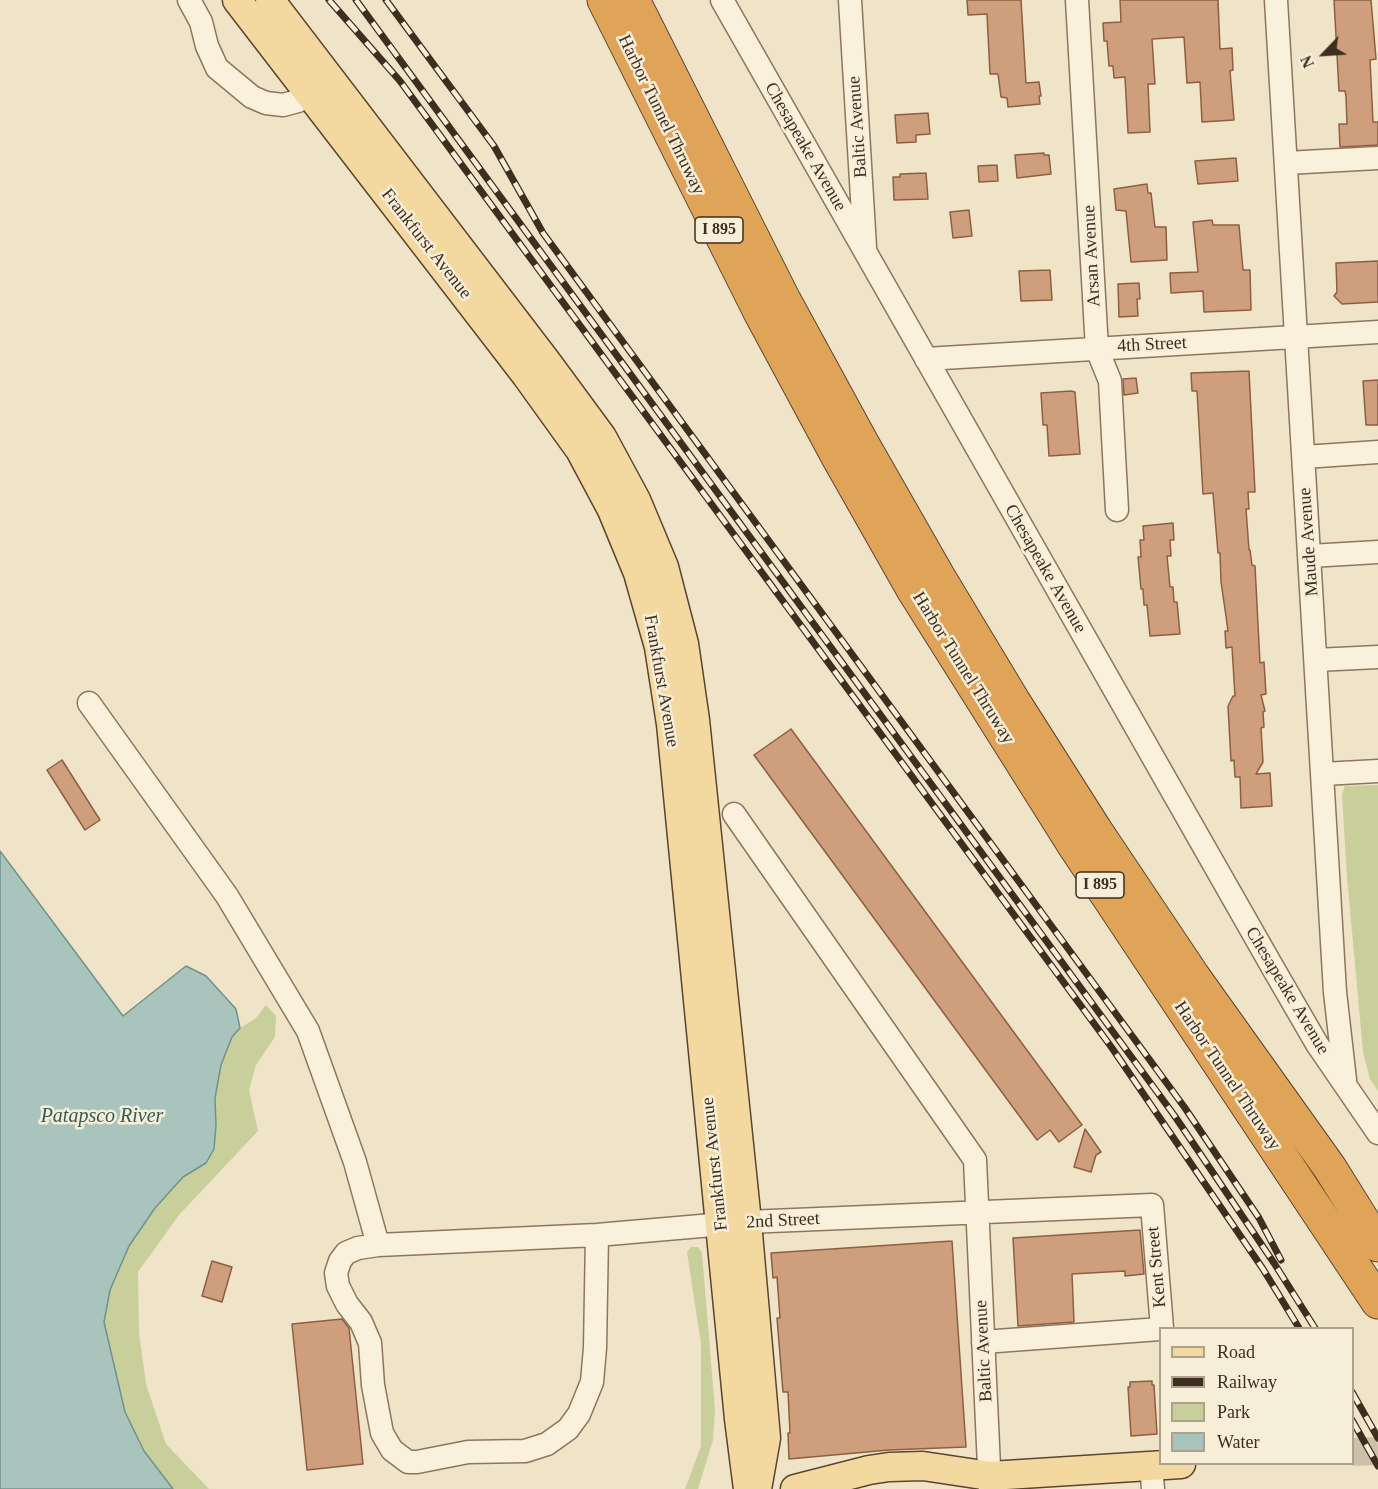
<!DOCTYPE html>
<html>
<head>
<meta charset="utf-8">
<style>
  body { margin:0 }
  #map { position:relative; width:1378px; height:1489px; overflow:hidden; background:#f0e4c8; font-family:"Times New Roman",serif }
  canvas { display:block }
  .legend { position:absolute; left:1159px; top:1327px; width:195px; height:138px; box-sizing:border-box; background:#f7eed8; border:2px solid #ada18e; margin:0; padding:8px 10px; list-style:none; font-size:18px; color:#3d2e20 }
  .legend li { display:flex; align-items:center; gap:12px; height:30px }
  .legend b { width:30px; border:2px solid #ada18e }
  .north { position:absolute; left:1294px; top:24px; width:60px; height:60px; -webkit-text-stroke:4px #f7eed8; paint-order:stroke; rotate:245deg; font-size:16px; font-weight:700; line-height:24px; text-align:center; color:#3d2e20 }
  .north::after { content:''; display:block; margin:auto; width:21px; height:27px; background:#3d2e20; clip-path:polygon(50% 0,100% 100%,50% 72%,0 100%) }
</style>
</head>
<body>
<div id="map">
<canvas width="1378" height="1489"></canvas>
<ul class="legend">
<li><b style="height:8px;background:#f3d9a0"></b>Road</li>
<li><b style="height:8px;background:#3d2e20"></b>Railway</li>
<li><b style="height:16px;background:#c9cf9b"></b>Park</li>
<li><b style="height:16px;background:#a9c4bc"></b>Water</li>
</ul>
<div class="north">N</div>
</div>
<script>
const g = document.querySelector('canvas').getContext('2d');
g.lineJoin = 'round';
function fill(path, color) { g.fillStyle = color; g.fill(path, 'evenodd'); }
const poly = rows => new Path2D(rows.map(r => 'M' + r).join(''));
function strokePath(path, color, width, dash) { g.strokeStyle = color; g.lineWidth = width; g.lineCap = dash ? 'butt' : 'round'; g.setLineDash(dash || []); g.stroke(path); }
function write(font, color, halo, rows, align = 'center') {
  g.font = font + ' "Times New Roman",serif'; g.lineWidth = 5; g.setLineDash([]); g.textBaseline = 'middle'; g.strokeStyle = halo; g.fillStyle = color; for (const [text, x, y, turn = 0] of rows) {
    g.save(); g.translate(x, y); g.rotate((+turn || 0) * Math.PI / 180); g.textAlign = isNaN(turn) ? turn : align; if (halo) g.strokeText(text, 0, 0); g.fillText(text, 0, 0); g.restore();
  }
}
const green = poly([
  [1378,785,1378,1091,1370,1079,1363,1052,1347,877,1342,795,1345,786],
  [266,1005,276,1016,275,1037,256,1065,249,1090,258,1131,179,1215,138,1272,139,1333,146,1384,166,1444,209,1489,173,1489,143,1451,125,1412,104,1322,110,1290,129,1246,155,1208,183,1177,206,1163,214,1149,216,1125,215,1098,221,1065,232,1037,240,1028,256,1018],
  [691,1247,698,1247,702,1253,715,1410,713,1440,698,1489,685,1489,701,1446,701,1344,687,1252]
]);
const water = poly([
  [0,851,123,1016,186,966,206,976,236,1009,240,1028,232,1037,221,1065,215,1098,216,1125,214,1149,206,1163,183,1177,155,1208,129,1246,110,1290,104,1322,125,1412,144,1451,173,1489,0,1489,0,851]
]);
const building = poly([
  [967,0,1021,0,1026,83,1039,82,1041,96,1039,96,1040,104,1008,107,1007,98,1001,97,998,74,990,74,987,14,968,15,967,0],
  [1120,0,1218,0,1220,49,1232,48,1233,70,1230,71,1234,120,1202,122,1200,82,1187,83,1184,37,1152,39,1155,84,1148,84,1150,132,1128,133,1125,77,1114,78,1113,66,1109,66,1107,41,1104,41,1103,23,1121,22,1120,0],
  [1334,0,1371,0,1376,59,1370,60,1373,122,1378,122,1378,145,1340,147,1339,124,1347,124,1346,96,1345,91,1339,91,1334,0],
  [928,113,930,134,916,135,916,142,897,143,895,115,928,113],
  [1044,153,1044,155,1049,155,1051,174,1017,178,1015,155,1044,153],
  [1236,158,1238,181,1198,184,1195,161,1236,158],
  [997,165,998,181,979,182,978,166,997,165],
  [926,173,928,199,894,200,893,177,900,177,900,174,926,173],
  [1147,184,1148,193,1151,193,1155,227,1166,227,1167,260,1131,262,1126,211,1116,210,1114,189,1147,184],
  [969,210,972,236,953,238,950,212,969,210],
  [1212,220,1213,225,1239,225,1243,270,1250,270,1251,310,1204,312,1203,291,1171,293,1170,273,1198,272,1193,222,1212,220],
  [1378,261,1378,302,1342,304,1334,296,1337,292,1336,263,1378,261],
  [1050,270,1052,300,1021,301,1019,271,1050,270],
  [1139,283,1140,299,1137,299,1138,316,1119,317,1118,284,1139,283],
  [1249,371,1255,492,1248,492,1249,509,1246,509,1249,550,1250,550,1252,565,1255,566,1260,663,1264,662,1266,694,1261,695,1265,711,1263,712,1264,727,1261,728,1263,762,1256,774,1270,773,1272,806,1241,808,1240,777,1235,777,1234,760,1231,761,1228,706,1233,696,1235,696,1232,647,1226,648,1225,631,1228,631,1226,616,1221,582,1220,553,1218,553,1213,493,1203,494,1197,391,1192,391,1191,373,1249,371],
  [1136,378,1138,393,1124,395,1123,379,1136,378],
  [1378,380,1378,425,1366,425,1363,381,1378,380],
  [1071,391,1075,392,1080,454,1049,456,1047,425,1043,425,1041,393,1071,391],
  [1173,523,1174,540,1170,540,1171,556,1167,556,1170,587,1173,587,1174,602,1177,602,1180,634,1150,636,1147,605,1144,605,1143,589,1141,589,1138,557,1141,557,1140,540,1144,540,1143,526,1173,523],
  [791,729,1082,1125,1059,1142,1050,1130,1037,1140,754,755,791,729],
  [62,760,100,820,85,830,47,770,62,760],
  [1085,1129,1101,1152,1096,1155,1091,1172,1074,1167,1085,1129],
  [1140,1230,1144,1274,1125,1276,1125,1271,1072,1274,1074,1322,1018,1326,1013,1238,1140,1230],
  [952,1241,966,1447,889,1450,789,1459,788,1433,790,1433,788,1392,783,1392,777,1318,780,1318,777,1277,773,1278,771,1253,952,1241],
  [212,1261,232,1267,222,1302,202,1296,212,1261],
  [342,1319,349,1328,363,1464,307,1470,292,1324,342,1319],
  [1152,1381,1152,1385,1154,1385,1157,1434,1131,1436,1128,1387,1130,1387,1130,1382,1152,1381]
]);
const majorTunnel = poly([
  [1352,1452,1378,1451]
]);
const minor = poly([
  [189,0,201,22,207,46,217,68,252,97,266,103,283,105,298,101,310,94],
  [722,0,1273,968,1317,1044,1378,1133],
  [850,0,865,247],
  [1077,0,1097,349,1110,381,1117,510],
  [1276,0,1335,992,1345,1080],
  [1286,163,1378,158],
  [926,359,1378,332],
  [1304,457,1378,452],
  [1310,556,1378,552],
  [1316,660,1378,657],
  [89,703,227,896,308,1031,355,1162,378,1245],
  [1323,774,1378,771],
  [734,814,975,1160,990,1489],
  [597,1235,595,1348,592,1382,579,1414,568,1429,547,1444,525,1451,468,1452,417,1462,408,1462,392,1450,382,1433,373,1385,370,1343,361,1322,347,1304,338,1286,336,1273,340,1261,346,1253,358,1248,378,1245,597,1235,747,1222,1152,1205,1162,1328],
  [983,1342,1160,1329],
  [1151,1465,1153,1489]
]);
const major = poly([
  [237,0,526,375,580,450,612,510,638,573,659,647,671,724,739,1419,748,1489],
  [270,0,546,361,602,437,636,500,664,567,684,644,695,720,747,1222,766,1438,757,1489],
  [795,1489,869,1470,889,1467,923,1466,990,1476,1181,1464]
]);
const highway = poly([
  [604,0,761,314,838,457,914,591,1072,842,1378,1302],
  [633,0,784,300,862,443,938,576,1014,702,1096,831,1193,976,1330,1168,1378,1245]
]);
const rail = poly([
  [329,0,400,81,1112,1048,1263,1269,1299,1328],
  [356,0,1174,1115,1274,1263,1315,1328],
  [386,0,494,146,543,233,1185,1108,1259,1218,1281,1260],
  [1352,1392,1378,1438],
  [1352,1420,1378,1466]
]);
const shields = [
  [719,230,48],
  [1100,885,48]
];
const shieldNames = [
  ["I 895",719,230],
  ["I 895",1100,885]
];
const streetNames = [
  ["Harbor Tunnel Thruway",661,115,64],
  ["Baltic Avenue",858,127,-94],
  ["Chesapeake Avenue",805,147,60],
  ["Frankfurst Avenue",426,244,52],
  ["Arsan Avenue",1092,256,-93],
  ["4th Street",1152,345,-3],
  ["Maude Avenue",1309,542,-94],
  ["Chesapeake Avenue",1045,569,60],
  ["Harbor Tunnel Thruway",963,668,58],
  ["Frankfurst Avenue",661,681,80],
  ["Chesapeake Avenue",1287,991,59],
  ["Harbor Tunnel Thruway",1227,1076,56],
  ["Frankfurst Avenue",715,1164,-96],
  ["2nd Street",783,1221,-3],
  ["Kent Street",1157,1267,-95],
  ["Baltic Avenue",984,1351,-93]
];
const waterNames = [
  ["Patapsco River",102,1117]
];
fill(green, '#c9cf9b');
fill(water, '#a9c4bc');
strokePath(water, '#6f938a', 1.5);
fill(building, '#cf9f7d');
strokePath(building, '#8d5f41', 1.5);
strokePath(majorTunnel, '#ccc0a6', 28, [28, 14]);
strokePath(minor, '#8d765c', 25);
strokePath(major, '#5b4430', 31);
strokePath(highway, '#5b4430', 35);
strokePath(minor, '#faf1dc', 22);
strokePath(major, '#f3d9a0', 28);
strokePath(highway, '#e0a458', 33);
strokePath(rail, '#3d2e20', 7);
strokePath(rail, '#f7eed8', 4.5, [14]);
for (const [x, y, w] of shields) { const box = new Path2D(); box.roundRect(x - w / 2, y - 13, w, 26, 4.5); g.fillStyle = '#f7eed8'; g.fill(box); strokePath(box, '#3d2e20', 1.5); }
write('bold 16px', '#3d2e20', null, shieldNames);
write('18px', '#3d2e20', '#f7eed8', streetNames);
write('italic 20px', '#2f5d5a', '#f7eed8', waterNames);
</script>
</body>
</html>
